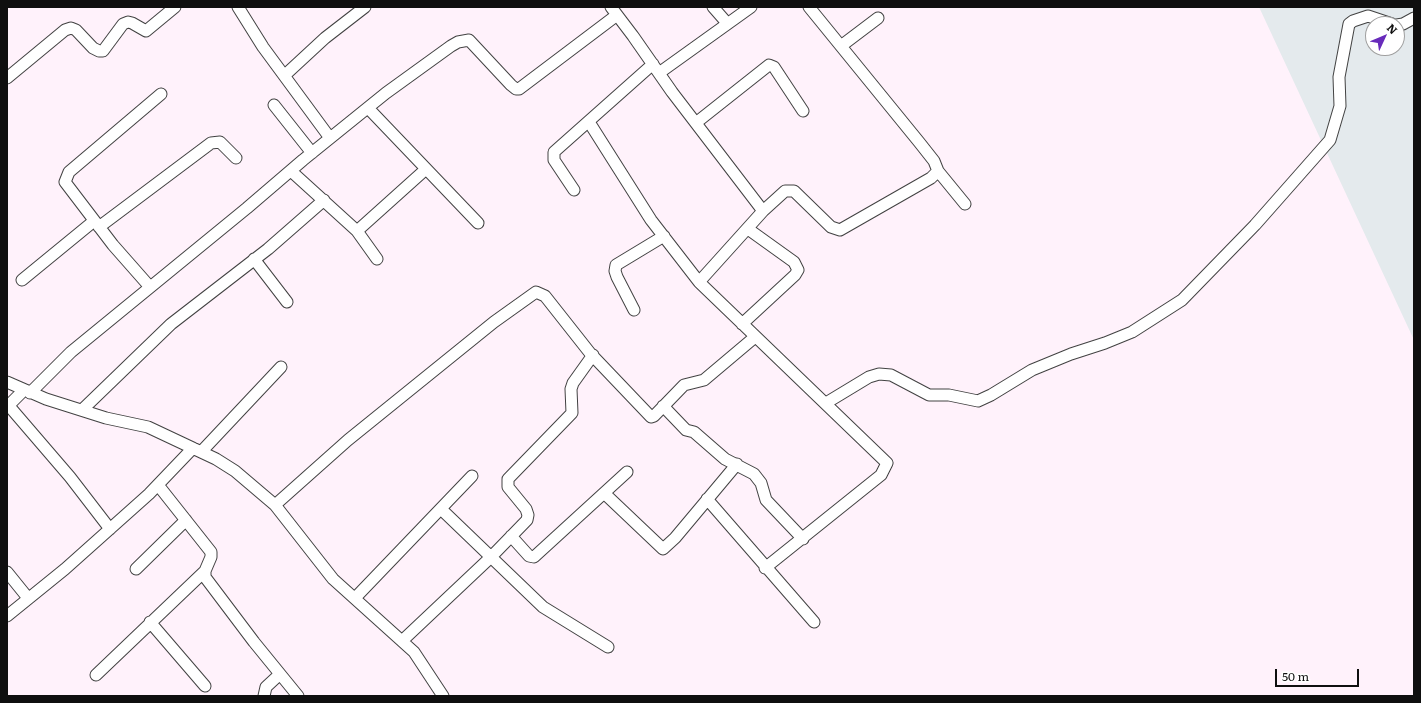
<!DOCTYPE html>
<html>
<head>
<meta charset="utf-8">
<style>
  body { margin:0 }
  #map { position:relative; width:1421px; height:703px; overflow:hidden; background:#fff2fb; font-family:Literata,serif }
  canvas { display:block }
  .frame { position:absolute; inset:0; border:8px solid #0f0f0f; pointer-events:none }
  .north { position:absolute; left:1365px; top:16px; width:40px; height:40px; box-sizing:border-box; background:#fff; border:1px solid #9f9f9f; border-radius:50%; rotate:46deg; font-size:11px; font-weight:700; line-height:16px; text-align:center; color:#0f0f0f }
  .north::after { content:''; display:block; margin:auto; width:14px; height:18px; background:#682bbb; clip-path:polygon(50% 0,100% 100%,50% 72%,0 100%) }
  .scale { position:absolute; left:1275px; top:669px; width:84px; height:18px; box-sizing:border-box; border:2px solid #0f0f0f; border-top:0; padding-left:5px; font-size:12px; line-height:14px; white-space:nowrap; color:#0f0f0f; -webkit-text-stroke:3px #fff; paint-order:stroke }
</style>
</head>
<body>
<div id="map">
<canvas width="1421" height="703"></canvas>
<div class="frame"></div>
<div class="north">N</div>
<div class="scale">50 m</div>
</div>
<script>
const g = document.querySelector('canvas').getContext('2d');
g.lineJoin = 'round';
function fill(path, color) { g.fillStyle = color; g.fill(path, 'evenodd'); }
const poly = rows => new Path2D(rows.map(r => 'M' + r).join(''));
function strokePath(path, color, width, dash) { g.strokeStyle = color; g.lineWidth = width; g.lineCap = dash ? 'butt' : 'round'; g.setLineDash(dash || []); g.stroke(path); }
const industrial = poly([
  [1259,7,1414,7,1414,340],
  [1373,24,1397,24,1397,48,1373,48]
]);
const minor = poly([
  [238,7,263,47,330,138],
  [611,7,633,36,672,92,763,211],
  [713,7,727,23],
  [1397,25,1403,24,1414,18],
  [841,46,878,18],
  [659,73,751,7],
  [285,75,325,38,365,7],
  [7,78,65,30,71,28,76,30,93,48,99,51,103,51,123,24,128,22,132,23,146,31,175,7],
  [274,105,312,153],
  [368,108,478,223],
  [589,122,651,220,699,282,887,463,881,475,765,568],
  [697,122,769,65,774,67,803,111],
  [291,171,357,231,377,259],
  [938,171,965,204],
  [574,190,554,160,554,152,653,64],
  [99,227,211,143,220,142,236,158],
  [357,231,426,169],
  [254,259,287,302],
  [22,280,94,221],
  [699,282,763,211,785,191,794,191,831,227,840,230,931,178,938,171,934,161,919,142,809,7],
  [150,287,113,245,65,182,69,172,161,94],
  [634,310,617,277,615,271,616,265,664,236],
  [742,324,795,275,798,270,794,262,748,229],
  [7,382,46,399,106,418,148,427,216,459,235,471,275,505,333,579,414,652,443,696],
  [30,393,71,352,247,208,303,160,386,93,451,46,458,42,469,40,511,85,516,89,519,89,617,15],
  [826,403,869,377,879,374,891,375,929,395,949,395,978,401,991,395,1032,370,1071,354,1105,343,1132,332,1182,300,1255,225,1330,140,1340,106,1339,77,1349,24,1353,21,1368,16,1392,24],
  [9,406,70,477,110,529],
  [663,406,686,430,694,432,725,459,754,474,761,483,766,500,803,539],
  [7,407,24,390],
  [82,410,171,324,268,249,324,200],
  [201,452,281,367],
  [158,485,211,552,211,557,205,571,205,577,254,642,298,696],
  [604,493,663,549,675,538,737,464],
  [707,499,814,622],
  [275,505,348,440,494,322,536,292,545,296,590,353,651,417,654,416,684,385,704,380,755,337],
  [441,509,543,607,608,647],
  [511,536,529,556,534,557,627,472],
  [136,569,186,520],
  [7,572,28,598],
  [355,598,472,476],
  [7,616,65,569,149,494,193,448],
  [150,622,205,686],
  [403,640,491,557,527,520,528,515,526,509,508,487,508,479,572,413,571,389,573,383,593,355],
  [96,675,205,571],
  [264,696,266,687,280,674]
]);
fill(industrial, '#e4eaed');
strokePath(minor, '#424242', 13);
strokePath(minor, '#fff', 11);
</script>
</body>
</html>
